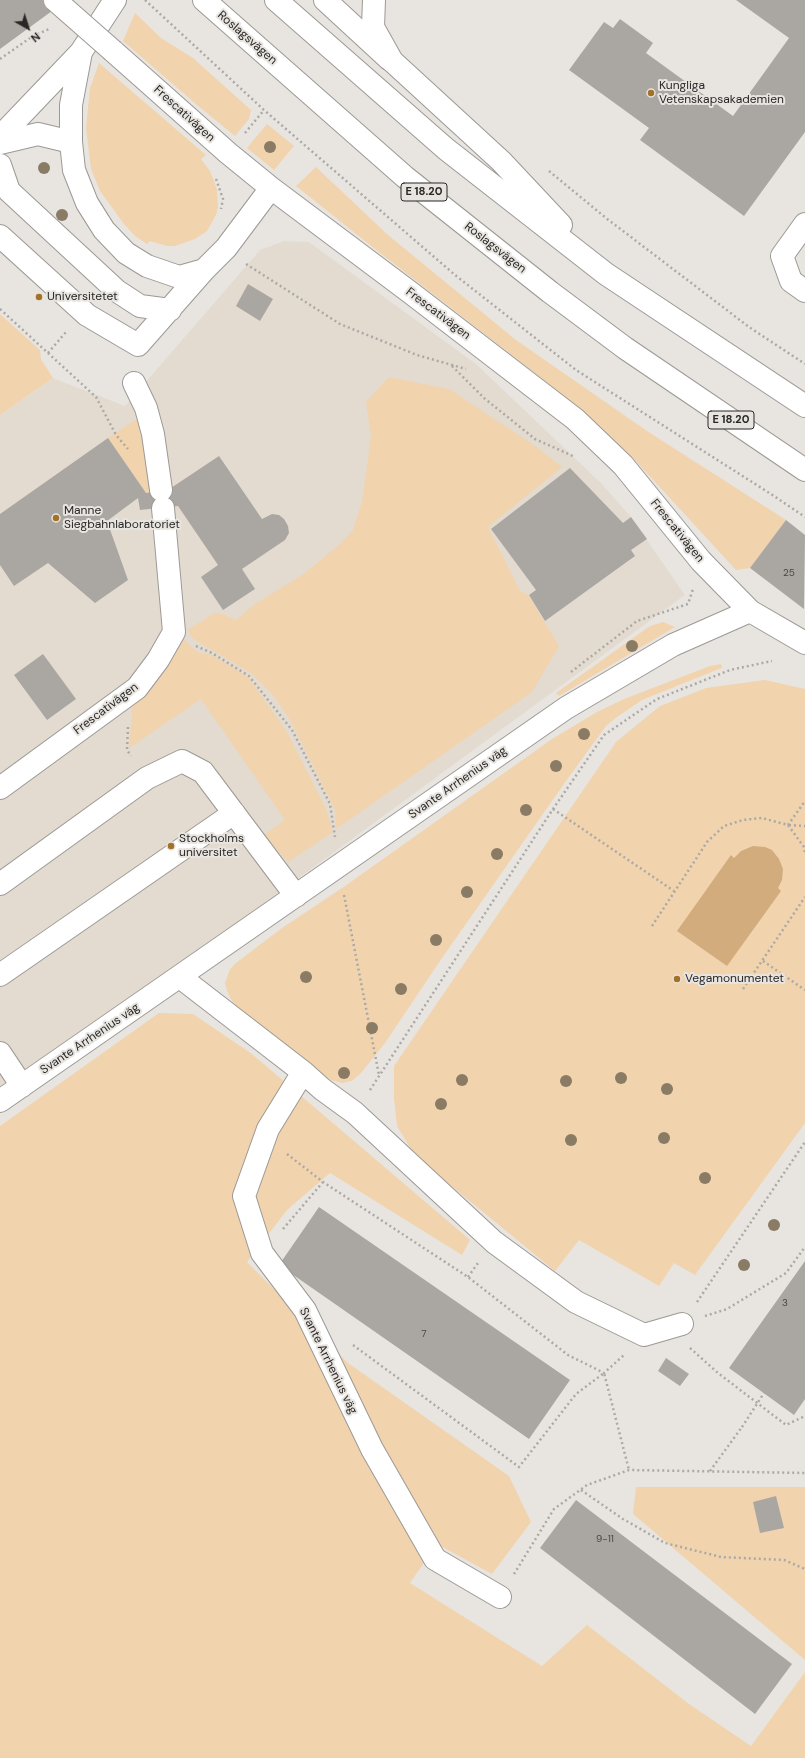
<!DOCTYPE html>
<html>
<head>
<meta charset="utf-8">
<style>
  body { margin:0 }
  #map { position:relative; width:805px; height:1758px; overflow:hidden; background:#e8e5e1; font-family:"DM Sans",sans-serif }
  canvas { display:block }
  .north { position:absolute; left:8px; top:8px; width:40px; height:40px; -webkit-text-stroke:3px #e8e5e1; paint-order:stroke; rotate:141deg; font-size:11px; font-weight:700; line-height:16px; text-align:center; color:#282726 }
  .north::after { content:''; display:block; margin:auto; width:14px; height:18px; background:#282726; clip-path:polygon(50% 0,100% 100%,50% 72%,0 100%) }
</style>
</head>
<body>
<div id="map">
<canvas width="805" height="1758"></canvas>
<div class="north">N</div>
</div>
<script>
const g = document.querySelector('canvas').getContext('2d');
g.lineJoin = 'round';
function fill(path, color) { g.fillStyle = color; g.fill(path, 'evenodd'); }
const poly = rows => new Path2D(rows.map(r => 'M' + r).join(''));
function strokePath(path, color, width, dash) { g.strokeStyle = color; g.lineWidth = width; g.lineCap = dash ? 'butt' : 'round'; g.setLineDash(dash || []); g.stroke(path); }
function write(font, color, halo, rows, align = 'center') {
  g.font = font + ' "DM Sans",sans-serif'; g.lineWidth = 4; g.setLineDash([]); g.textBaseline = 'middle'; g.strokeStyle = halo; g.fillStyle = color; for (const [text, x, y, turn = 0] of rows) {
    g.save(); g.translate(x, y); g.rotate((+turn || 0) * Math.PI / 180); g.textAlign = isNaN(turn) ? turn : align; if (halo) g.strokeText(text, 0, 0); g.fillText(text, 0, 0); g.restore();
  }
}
const built = poly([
  [284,241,309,242,476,364,601,483,631,517,685,595,0,1097,0,415,53,378,125,406,260,250]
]);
const green = poly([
  [135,13,161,38,193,58,251,110,249,119,235,136,197,105,123,41],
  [99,63,206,155,201,159,210,171,214,181,217,190,218,207,216,215,207,231,195,239,175,246,167,246,150,241,147,244,135,236,124,224,100,191,91,169,86,128,90,88],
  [267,124,294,146,274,170,247,148],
  [316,167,388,235,516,340,647,431,786,520,750,568,736,570,633,458,579,407,375,249,296,186],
  [0,314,40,350,41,359,53,378,0,415],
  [389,377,449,389,535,446,562,467,488,527,520,591,528,595,559,646,532,692,336,829,335,810,290,720,274,696,252,674,192,638,188,630,214,613,223,614,236,620,255,604,305,573,340,544,353,530,362,502,371,437,366,402],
  [137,419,141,422,151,492,146,493,108,438],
  [663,622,675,627,559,696,556,693,650,626],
  [181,637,197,652,212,655,248,677,287,732,326,809,333,832,288,862,264,835,285,820,201,699,129,748,133,699],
  [721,664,722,668,719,669,642,700,617,717,606,726,566,781,442,958,385,1043,361,1073,352,1081,342,1083,331,1080,305,1063,246,1016,232,1001,227,991,225,983,230,969,236,963,282,928,345,886,552,739,597,712,624,699,710,666],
  [765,680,805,689,805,1123,695,1275,674,1263,659,1286,579,1240,555,1271,415,1156,397,1126,394,1098,394,1066,616,742,660,706,706,688],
  [159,1013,193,1014,252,1054,470,1240,462,1255,330,1173,287,1210,247,1262,348,1363,509,1476,531,1522,492,1574,437,1544,410,1583,542,1666,587,1625,689,1704,751,1746,805,1672,805,1758,0,1758,0,1126],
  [636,1487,805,1487,805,1660,633,1514]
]);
const water = poly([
  [753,846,765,847,772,850,779,859,783,869,782,880,778,888,781,891,727,966,677,931,731,855,734,858,741,851]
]);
const building = poly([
  [0,0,67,0,0,49],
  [736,0,805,0,805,132,744,216,640,140,649,128,569,70,604,22,613,28,620,19,653,43,646,53,733,116,789,38],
  [248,284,273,299,260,321,236,306],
  [108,438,146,493,168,490,219,456,262,519,272,514,279,515,284,519,288,526,289,533,285,540,242,569,255,589,223,610,201,577,218,565,178,506,140,510,138,498,107,521,128,580,95,603,48,563,14,586,0,565,0,514],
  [570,468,623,523,631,517,647,539,631,550,635,556,545,621,529,595,536,590,491,529],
  [786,520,805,535,804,609,750,568],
  [43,654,76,699,47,720,14,675],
  [319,1207,570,1380,529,1439,279,1265],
  [805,1261,805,1399,794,1415,729,1368],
  [666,1358,689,1374,680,1386,658,1371],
  [776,1496,784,1528,760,1533,753,1502],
  [576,1500,792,1664,755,1714,540,1548]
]);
const path = poly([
  [145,0,264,110,455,275,576,370,774,496,805,517],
  [0,59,33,36,49,29],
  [245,133,264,110],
  [549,171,606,218,749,327,805,364],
  [216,179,223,199,221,209],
  [246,264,340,324,417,355,466,369],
  [0,309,96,397,116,435,128,449],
  [48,353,66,332],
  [452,366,484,398,535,439,573,456],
  [196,646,212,653,249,676,292,730,330,804,335,837],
  [571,672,637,621,688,604,693,589],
  [128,727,127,750,131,756],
  [553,809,674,891],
  [788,825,805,801],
  [789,825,805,826],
  [344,895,379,1075],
  [652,926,707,842,724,826,743,820,762,818,788,825,804,847,805,853],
  [763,961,805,990],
  [743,989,805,897],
  [370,1090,553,809,604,735,657,699,730,670,772,661],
  [287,1154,323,1182,468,1277,568,1355,604,1373,624,1355],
  [283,1229,323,1182],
  [468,1277,478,1263],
  [697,1302,805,1142],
  [705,1316,727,1309,786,1273,805,1247],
  [353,1345,519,1467,576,1394,604,1373,629,1470],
  [690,1348,718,1373,786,1425,805,1416],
  [710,1471,742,1427],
  [581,1490,623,1519,665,1543,721,1557,784,1560,805,1569],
  [514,1574,554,1509,587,1485,629,1470,805,1473]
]);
const minor = poly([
  [115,0,81,52,71,105,71,142,74,170,87,203,104,230,126,253,147,266,179,277,204,270],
  [325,0,389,59],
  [113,51,228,153,271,188,411,293,575,419,623,465,701,561,750,611,805,643],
  [0,137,81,52],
  [0,143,38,134,71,142],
  [0,165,9,191,117,291,140,306,170,310],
  [805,224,782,256,791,281,805,291],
  [0,236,87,315,138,345,204,270,226,248,271,188],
  [134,383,146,408,153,434,161,490],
  [0,788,137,688,158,660,174,632,163,508],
  [0,884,147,778,182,761,203,772,296,896],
  [0,975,234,813],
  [180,977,303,1072,322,1089,355,1113,494,1242,576,1302,644,1335,682,1324],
  [0,1053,22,1086],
  [303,1072,268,1129,244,1196,262,1253,305,1310,372,1449,435,1559,500,1597],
  [0,1101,566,708,673,645,750,611]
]);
const major = poly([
  [204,0,405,177,550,292,625,348,805,470],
  [276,0,446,149,606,274,805,406],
  [374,0,373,27,392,61,501,161,561,225]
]);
const pathBridge = poly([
  [742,1427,764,1393]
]);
const minorBridge = poly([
  [55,0,113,51]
]);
const trees = [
  [270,147],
  [44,168],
  [62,215],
  [632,646],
  [584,734],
  [556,766],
  [526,810],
  [497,854],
  [467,892],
  [436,940],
  [306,977],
  [401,989],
  [372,1028],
  [344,1073],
  [621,1078],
  [462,1080],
  [566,1081],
  [667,1089],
  [441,1104],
  [664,1138],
  [571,1140],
  [705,1178],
  [774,1225],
  [744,1265]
];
const markers = [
  [651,93,4,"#a37128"],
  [39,297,4,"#a37128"],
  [56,518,4,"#a37128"],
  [171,846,4,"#a37128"],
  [677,979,4,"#a37128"]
];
const numberNames = [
  ["25",789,573],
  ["3",785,1303],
  ["7",424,1334],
  ["9-11",605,1539]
];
const shields = [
  [424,192,46],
  [731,420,46]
];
const shieldNames = [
  ["E 18.20",424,192],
  ["E 18.20",731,420]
];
const streetNames = [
  ["Roslagsvägen",247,38,41],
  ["Frescativägen",184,114,42],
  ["Roslagsvägen",495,248,38],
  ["Frescativägen",438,314,37],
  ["Frescativägen",677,531,51],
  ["Frescativägen",106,709,-37],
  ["Svante Arrhenius väg",458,783,-35],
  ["Svante Arrhenius väg",90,1039,-34],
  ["Svante Arrhenius väg",328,1361,64]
];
const poiNames = [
  ["Kungliga",659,86],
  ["Vetenskapsakademien",659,100],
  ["Universitetet",47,297],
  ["Manne",64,511],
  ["Siegbahnlaboratoriet",64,525],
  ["Stockholms",179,839],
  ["universitet",179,853],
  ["Vegamonumentet",685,979]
];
fill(built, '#e3dbd0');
fill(green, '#f1d3ad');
fill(water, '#d2ac7c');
fill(building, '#aaa7a3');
strokePath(minor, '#9c9995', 24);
strokePath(major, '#9c9995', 24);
strokePath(path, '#aba9a6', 2.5, [2, 3]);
strokePath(minor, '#fff', 22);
strokePath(major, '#fff', 22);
strokePath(minorBridge, '#9c9995', 24, []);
strokePath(pathBridge, '#aba9a6', 2.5, [2, 3]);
strokePath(minorBridge, '#fff', 22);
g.fillStyle = '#8a7b65';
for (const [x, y] of trees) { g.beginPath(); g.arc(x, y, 6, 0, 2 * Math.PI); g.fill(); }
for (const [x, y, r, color] of markers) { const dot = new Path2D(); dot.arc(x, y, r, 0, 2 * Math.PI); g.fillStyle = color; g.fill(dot); strokePath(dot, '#e8e5e1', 1.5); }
write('10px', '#484745', null, numberNames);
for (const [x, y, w] of shields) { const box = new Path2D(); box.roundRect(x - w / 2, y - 9, w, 18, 3); g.fillStyle = '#e8e5e1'; g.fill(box); strokePath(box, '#282726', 1); }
write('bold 11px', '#282726', null, shieldNames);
write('12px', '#282726', '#e8e5e1', streetNames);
write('12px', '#282726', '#e8e5e1', poiNames, 'left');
</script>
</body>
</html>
